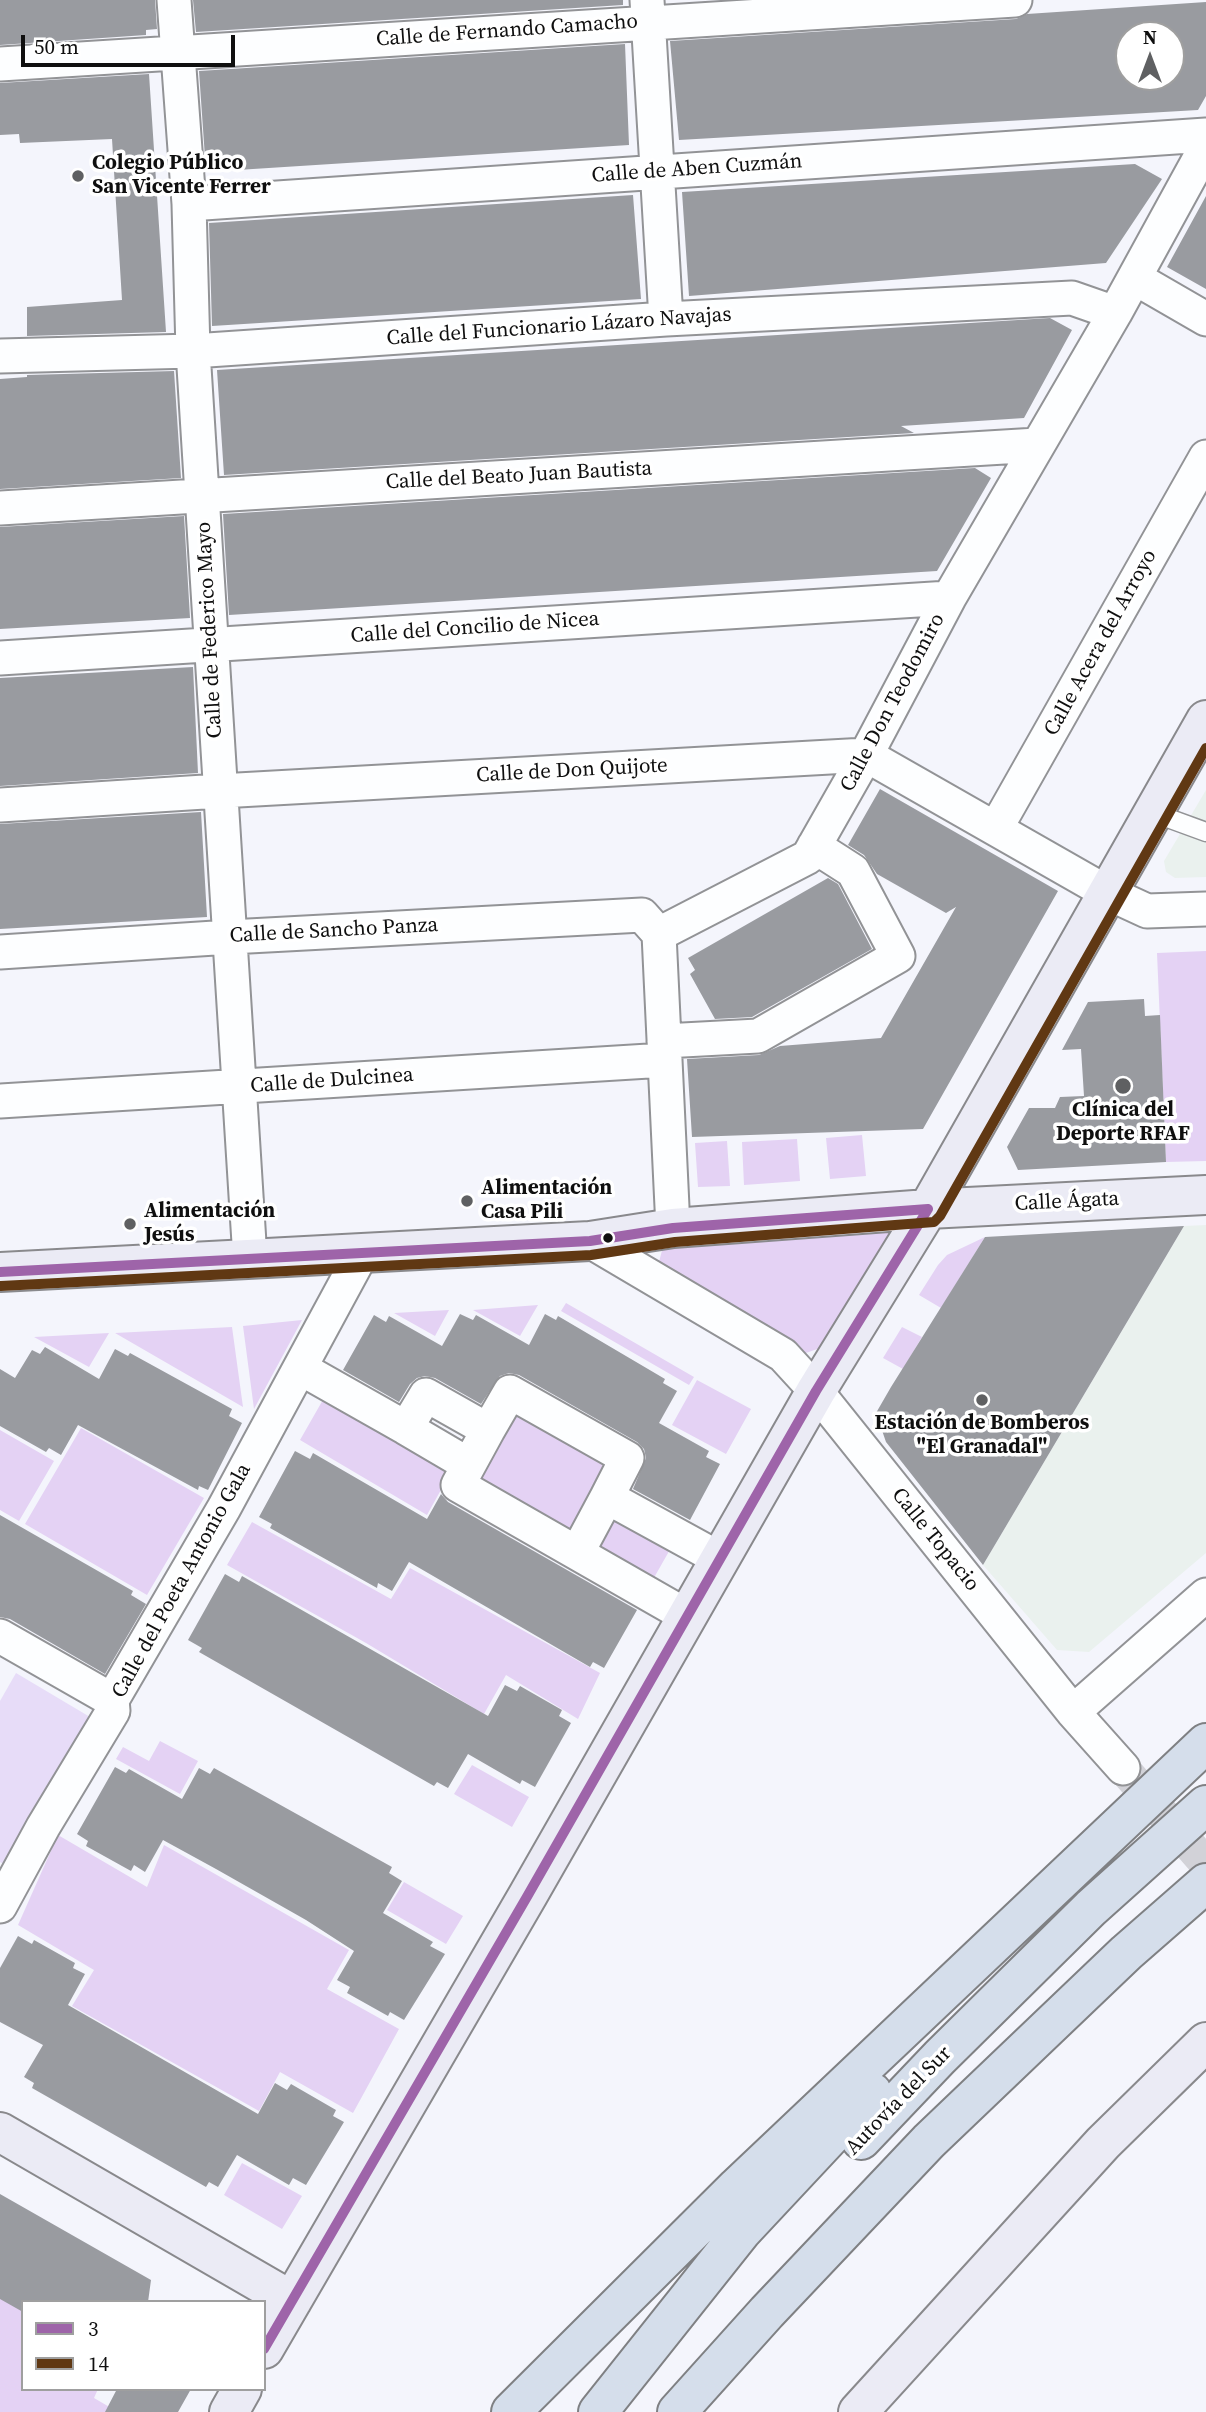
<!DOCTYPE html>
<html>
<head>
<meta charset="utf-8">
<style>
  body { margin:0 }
  #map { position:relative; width:1206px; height:2412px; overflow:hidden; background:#f4f5fc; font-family:"Source Serif 4",serif }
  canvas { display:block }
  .legend { position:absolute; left:21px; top:2300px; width:245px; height:91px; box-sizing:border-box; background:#fff; border:2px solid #9f9f9f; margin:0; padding:9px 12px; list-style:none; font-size:21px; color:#0f0f0f }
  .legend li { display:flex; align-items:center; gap:14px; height:35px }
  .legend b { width:35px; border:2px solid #9f9f9f }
  .north { position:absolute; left:1115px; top:21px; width:70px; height:70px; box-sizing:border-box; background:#fff; border:2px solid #9f9f9f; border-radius:50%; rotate:0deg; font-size:19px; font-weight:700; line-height:28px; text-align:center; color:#0f0f0f }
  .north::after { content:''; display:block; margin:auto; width:24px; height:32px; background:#5f6062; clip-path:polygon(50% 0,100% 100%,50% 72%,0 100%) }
  .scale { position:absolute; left:21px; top:35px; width:214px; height:32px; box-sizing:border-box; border:4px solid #0f0f0f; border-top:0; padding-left:9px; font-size:21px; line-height:24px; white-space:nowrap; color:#0f0f0f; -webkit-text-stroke:5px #fff; paint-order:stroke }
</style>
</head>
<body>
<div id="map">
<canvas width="1206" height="2412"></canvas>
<ul class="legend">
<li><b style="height:9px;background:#9e64a9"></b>3</li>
<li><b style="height:9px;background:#603813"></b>14</li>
</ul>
<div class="north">N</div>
<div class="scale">50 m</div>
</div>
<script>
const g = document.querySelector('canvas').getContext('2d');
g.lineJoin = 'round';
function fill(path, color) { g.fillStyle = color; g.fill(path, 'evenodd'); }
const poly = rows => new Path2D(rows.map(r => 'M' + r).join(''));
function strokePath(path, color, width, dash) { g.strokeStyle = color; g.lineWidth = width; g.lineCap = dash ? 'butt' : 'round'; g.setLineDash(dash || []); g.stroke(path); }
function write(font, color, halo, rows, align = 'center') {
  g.font = font + ' "Source Serif 4",serif'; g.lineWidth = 7; g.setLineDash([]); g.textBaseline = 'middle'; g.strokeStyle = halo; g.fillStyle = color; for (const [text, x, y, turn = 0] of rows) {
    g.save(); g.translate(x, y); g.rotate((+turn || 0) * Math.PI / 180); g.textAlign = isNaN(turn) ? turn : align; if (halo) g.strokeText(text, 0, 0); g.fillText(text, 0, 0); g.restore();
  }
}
const industrial = poly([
  [1206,790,1206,877,1175,878,1166,872,1164,861],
  [1206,1225,1206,1553,1089,1652,1057,1650,983,1565,1184,1226]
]);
const green = poly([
  [1206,951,1206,1161,1166,1162,1157,953],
  [862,1135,866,1176,830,1179,826,1138],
  [797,1139,800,1181,744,1185,742,1142],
  [727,1141,730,1186,698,1187,695,1143],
  [874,1216,896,1231,826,1346,800,1355,659,1262,666,1235],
  [985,1237,941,1308,919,1295,938,1265,947,1255],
  [566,1303,694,1377,689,1385,561,1311],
  [538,1305,520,1336,473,1310],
  [449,1310,435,1336,394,1313],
  [302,1320,254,1409,243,1326],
  [232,1327,243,1407,115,1333],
  [902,1327,922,1337,903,1369,883,1358],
  [109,1333,89,1367,34,1337],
  [697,1380,751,1409,726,1454,672,1425],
  [328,1391,457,1461,427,1515,300,1440],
  [511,1397,622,1459,573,1546,461,1485],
  [81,1428,204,1498,147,1595,25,1524],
  [0,1430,54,1461,19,1521,0,1510],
  [609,1502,676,1539,647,1590,580,1553],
  [252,1522,391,1599,410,1568,600,1673,578,1719,506,1675,484,1714,366,1643,227,1565],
  [160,1741,198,1761,180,1794,116,1759,123,1747,149,1761],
  [472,1765,529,1797,512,1827,454,1794],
  [58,1835,147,1887,164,1845,349,1950,327,1989,399,2029,353,2113,280,2072,259,2111,72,2006,94,1970,18,1925],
  [404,1882,463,1916,446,1944,387,1910],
  [242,2163,302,2196,282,2229,224,2195],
  [0,2295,23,2308,23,2389,98,2389,94,2398,118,2412,0,2412]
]);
const pitch = poly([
  [16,1673,90,1717,5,1865,0,1862,0,1701]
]);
const building = poly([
  [0,0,155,0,157,29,146,30,146,35,0,45],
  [193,0,623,0,623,5,196,32],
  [1206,2,1206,96,1198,110,679,140,670,41,1016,19,1027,14],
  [1129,35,1171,35,1171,77,1129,77],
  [625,44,629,145,206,172,199,71],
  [149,74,166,332,27,336,27,307,122,300,112,139,20,143,19,134,0,135,0,83],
  [1135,164,1162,179,1106,263,689,296,682,192],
  [633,195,641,299,212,326,209,223],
  [1206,196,1206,289,1167,267],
  [1050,318,1072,330,1024,418,901,426,914,433,224,475,217,370],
  [174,371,181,478,0,489,0,379,27,377,27,375],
  [975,468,991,478,937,571,229,615,223,514],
  [184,516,190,618,0,629,0,527],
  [193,667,198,773,0,786,0,678],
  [880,789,1058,891,923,1129,692,1137,687,1059,759,1055,780,1046,881,1038,956,907,946,913,877,874,864,855,848,845],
  [201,812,207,917,0,929,0,824],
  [828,878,838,884,872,949,752,1017,715,1019,690,974,695,970,688,958],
  [1144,999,1145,1016,1160,1015,1166,1162,1018,1170,1007,1147,1029,1108,1055,1108,1060,1097,1084,1096,1081,1049,1062,1050,1088,1002],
  [1184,1226,983,1565,886,1442,876,1413,891,1387,985,1237],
  [460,1314,473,1320,476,1315,529,1345,545,1314,556,1320,558,1316,665,1379,663,1383,677,1391,659,1423,709,1451,706,1457,720,1464,690,1520,633,1489,646,1458,644,1449,637,1442,519,1375,509,1373,500,1376,481,1404,435,1378,425,1376,417,1378,410,1384,399,1402,343,1370,374,1315,386,1322,389,1316,442,1346],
  [45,1347,99,1379,115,1349,128,1356,130,1353,232,1409,229,1416,242,1423,208,1490,199,1486,198,1490,78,1425,61,1455,49,1448,46,1452,0,1426,0,1369,15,1378,32,1350,40,1354],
  [295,1451,310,1459,313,1453,427,1519,441,1494,448,1502,637,1610,604,1668,593,1662,590,1667,409,1562,392,1591,378,1583,377,1588,270,1528,272,1524,259,1517],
  [0,1515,133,1591,131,1595,146,1604,105,1674,10,1619,0,1617],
  [225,1574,239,1582,242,1576,488,1716,505,1685,517,1691,520,1686,562,1710,559,1716,571,1723,535,1787,522,1780,520,1784,468,1754,448,1788,437,1782,434,1786,199,1652,202,1648,188,1640],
  [115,1767,126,1773,129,1769,182,1799,199,1768,210,1774,214,1768,392,1867,389,1873,402,1881,383,1913,433,1942,430,1946,445,1954,404,2020,390,2012,388,2016,347,1993,350,1987,337,1980,354,1951,306,1920,216,1869,163,1840,145,1872,134,1865,131,1871,86,1846,88,1841,77,1834],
  [18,1936,32,1944,34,1940,75,1963,73,1968,85,1974,68,2005,258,2114,275,2083,287,2090,291,2084,336,2110,333,2116,344,2122,306,2185,293,2178,289,2185,237,2155,218,2187,209,2182,206,2187,32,2088,34,2083,24,2077,43,2045,0,2022,0,1968],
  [0,2194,151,2280,148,2302,23,2302,23,2312,0,2299],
  [117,2389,191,2389,178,2412,105,2412]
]);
const streetTunnel = poly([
  [1123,1768,1206,1864]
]);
const lane = poly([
  [1154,813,1206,832]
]);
const street = poly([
  [174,0,189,204,193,351,250,1259],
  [647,0,666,319],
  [0,64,1015,0],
  [189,204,1206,135],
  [1135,278,1206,319],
  [0,356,193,351,666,319,1072,298,1115,313],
  [0,508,1037,445],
  [0,658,949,598],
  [0,805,220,791,866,755,1108,893,1147,911,1206,909],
  [996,828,1206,457],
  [0,952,230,937,642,915,659,934],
  [664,1041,758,1036,898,956,853,871,814,846],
  [0,1101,665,1060],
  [673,1228,659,934,808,857,866,755,949,598,1115,313,1206,147],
  [590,1241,783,1355,816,1391,1073,1712,1123,1768],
  [300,1368,406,1428,426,1395,488,1430,510,1392,627,1458,607,1497,720,1559],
  [406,1428,469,1465],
  [488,1430,458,1485,687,1616],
  [577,1553,607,1497],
  [0,1636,112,1700],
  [1073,1712,1206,1595],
  [0,1906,43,1827,113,1711,112,1700,224,1508,362,1253]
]);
const secondary = poly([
  [0,1272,590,1241,673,1228,928,1209,1206,1195],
  [0,2132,292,2301],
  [264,2349,528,1895,816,1391,928,1209,1206,720],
  [229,2412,242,2389],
  [858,2412,1103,2143,1206,2042]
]);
const highway = poly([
  [861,2140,940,2057,1091,1908,1206,1805],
  [511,2412,737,2187,1206,1743],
  [598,2412,742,2231,872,2092],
  [677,2412,767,2312,929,2141,1126,1953,1206,1883]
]);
const bus1 = poly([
  [0,1272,590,1241,673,1228,928,1209],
  [264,2349,528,1895,816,1391,928,1209]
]);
const bus2 = poly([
  [1,1286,591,1255,675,1242,934,1222,940,1216,1206,748]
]);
const markers = [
  [78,176,7,"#5f6062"],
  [1123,1086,9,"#5f6062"],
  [467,1201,7,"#5f6062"],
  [130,1224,7,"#5f6062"],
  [608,1238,6,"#0f0f0f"],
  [982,1400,7,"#5f6062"]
];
const streetNames = [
  ["Calle de Fernando Camacho",507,31,-4],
  ["Calle de Aben Cuzmán",697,169,-4],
  ["Calle del Funcionario Lázaro Navajas",559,327,-4],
  ["Calle del Beato Juan Bautista",519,476,-3],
  ["Calle del Concilio de Nicea",475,628,-4],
  ["Calle de Federico Mayo",210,630,-93],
  ["Calle Acera del Arroyo",1101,643,-61],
  ["Calle Don Teodomiro",893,703,-62],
  ["Calle de Don Quijote",572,771,-3],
  ["Calle de Sancho Panza",334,931,-3],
  ["Calle de Dulcinea",332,1081,-4],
  ["Calle Ágata",1067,1202,-3],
  ["Calle Topacio",935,1540,51],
  ["Calle del Poeta Antonio Gala",182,1581,-61],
  ["Autovía del Sur",899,2101,-46]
];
const poiNames = [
  ["Colegio Público",92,164],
  ["San Vicente Ferrer",92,188],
  ["Clínica del",1123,1111,"center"],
  ["Deporte RFAF",1123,1135,"center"],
  ["Alimentación",481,1189],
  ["Casa Pili",481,1213],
  ["Alimentación",144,1212],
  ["Jesús",144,1236],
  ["Estación de Bomberos",982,1424,"center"],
  ["\"El Granadal\"",982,1448,"center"]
];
fill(industrial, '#eaf1ee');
fill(green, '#e4d2f4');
fill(pitch, '#e7dcf8');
fill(building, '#999ba0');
strokePath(streetTunnel, '#d2d2d8', 33, [33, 17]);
strokePath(lane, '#929396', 21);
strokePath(street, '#929396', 37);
strokePath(secondary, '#89898c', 42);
strokePath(highway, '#7f8083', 42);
strokePath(lane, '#fdfeff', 18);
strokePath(street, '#fdfeff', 33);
strokePath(secondary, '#ebebf5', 38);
strokePath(highway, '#d5deeb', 38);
strokePath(bus1, '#9e64a9', 10);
strokePath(bus2, '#603813', 10);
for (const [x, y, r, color] of markers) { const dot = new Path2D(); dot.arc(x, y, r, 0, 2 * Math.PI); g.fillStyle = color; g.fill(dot); strokePath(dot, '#fff', 2.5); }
write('21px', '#0f0f0f', '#fff', streetNames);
write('bold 21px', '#0f0f0f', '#fff', poiNames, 'left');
</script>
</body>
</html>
